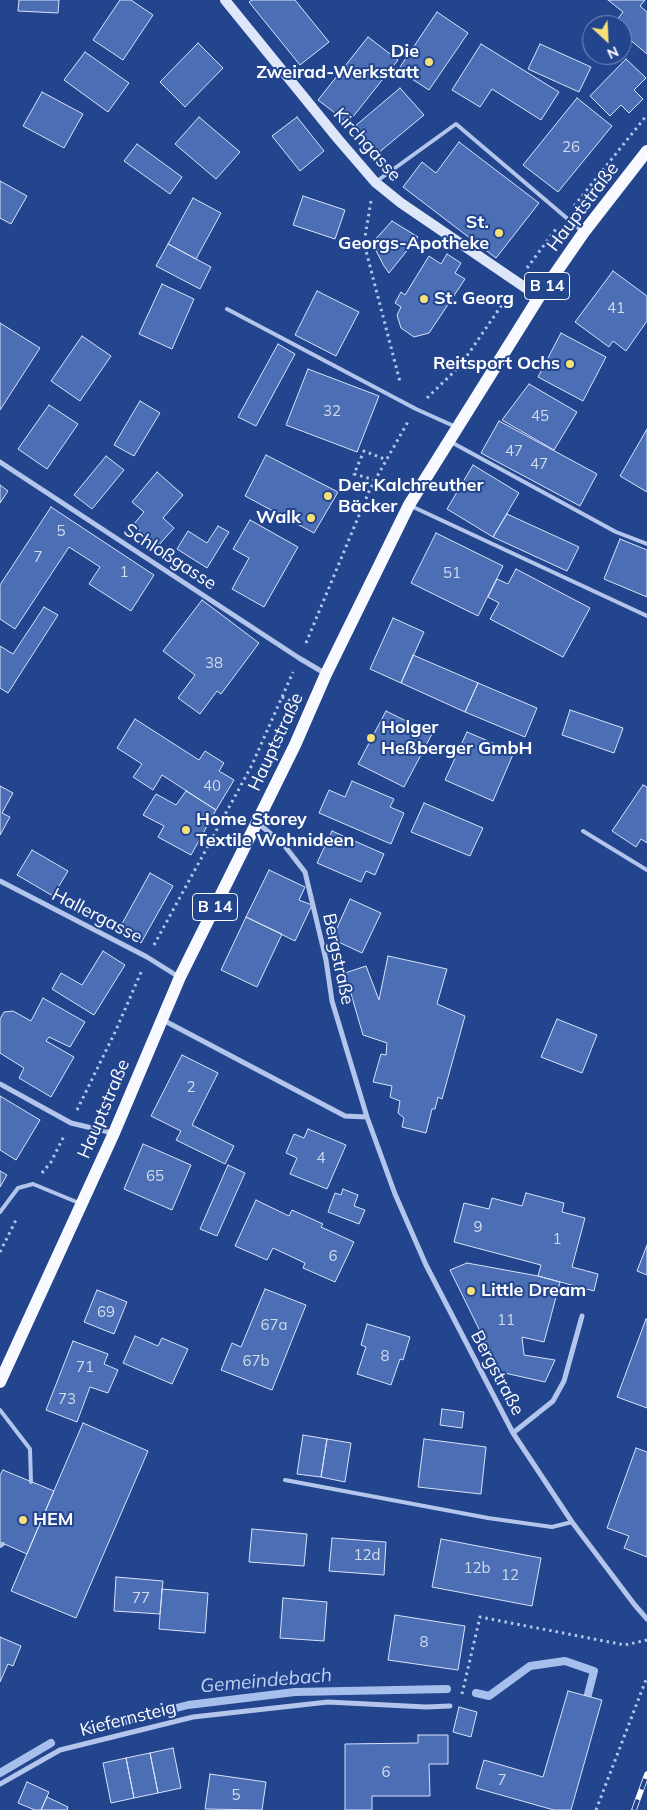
<!DOCTYPE html>
<html>
<head>
<meta charset="utf-8">
<style>
  body { margin:0 }
  #map { position:relative; width:647px; height:1810px; overflow:hidden; background:#23458e; font-family:Mulish,sans-serif }
  canvas { display:block }
  .north { position:absolute; left:582px; top:15px; width:50px; height:50px; box-sizing:border-box; background:#23458e; border:1px solid #7b8fbb; border-radius:50%; rotate:155deg; font-size:14px; font-weight:700; line-height:20px; text-align:center; color:#fff }
  .north::after { content:''; display:block; margin:auto; width:18px; height:22px; background:#f6e176; clip-path:polygon(50% 0,100% 100%,50% 72%,0 100%) }
</style>
</head>
<body>
<div id="map">
<canvas width="647" height="1810"></canvas>
<div class="north">N</div>
</div>
<script>
const g = document.querySelector('canvas').getContext('2d');
g.lineJoin = 'round';
const poly = rows => new Path2D(rows.map(r => 'M' + r).join(''));
function strokePath(path, color, width, dash) { g.strokeStyle = color; g.lineWidth = width; g.lineCap = dash ? 'butt' : 'round'; g.setLineDash(dash || []); g.stroke(path); }
function fill(path, color) { g.fillStyle = color; g.fill(path, 'evenodd'); }
function write(font, color, halo, rows, align = 'center') {
  g.font = font + ' Mulish,sans-serif'; g.lineWidth = 4; g.setLineDash([]); g.textBaseline = 'middle'; g.strokeStyle = halo; g.fillStyle = color; for (const [text, x, y, turn = 0] of rows) {
    g.save(); g.translate(x, y); g.rotate((+turn || 0) * Math.PI / 180); g.textAlign = isNaN(turn) ? turn : align; if (halo) g.strokeText(text, 0, 0); g.fillText(text, 0, 0); g.restore();
  }
}
const stream = poly([
  [476,1693,489,1696,530,1666,565,1661,594,1671,585,1706],
  [91,1730,188,1705,295,1692,447,1689],
  [0,1773,51,1743]
]);
const building = poly([
  [19,0,59,0,58,13,18,11,19,0],
  [120,0,131,0,153,15,123,60,93,40,120,0],
  [252,0,295,0,329,42,300,65,249,2,252,0],
  [608,0,645,0,640,6,647,12,647,54,622,33,622,25,613,25,623,12,608,0],
  [437,12,468,33,429,90,398,70,437,12],
  [368,37,398,60,348,123,318,100,368,37],
  [198,43,223,68,185,107,160,82,198,43],
  [481,44,559,92,541,120,492,89,480,107,452,90,481,44],
  [540,44,591,67,579,92,528,69,540,44],
  [85,52,129,83,108,112,64,80,85,52],
  [626,59,646,78,634,90,643,99,629,113,621,105,610,116,590,96,626,59],
  [400,88,424,115,377,154,354,127,400,88],
  [42,92,83,114,64,148,23,126,42,92],
  [577,98,612,126,558,192,523,165,577,98],
  [199,117,240,152,216,179,175,144,199,117],
  [297,117,324,151,300,171,272,136,297,117],
  [459,142,539,203,496,258,403,187,422,162,436,173,459,142],
  [137,144,182,177,170,194,124,161,137,144],
  [0,181,27,196,11,224,0,218,0,181],
  [303,196,345,210,335,239,293,225,303,196],
  [193,198,221,213,196,259,168,244,193,198],
  [392,221,418,237,389,273,384,266,372,243,392,221],
  [168,244,211,267,200,289,156,266,168,244],
  [447,254,461,263,455,273,465,279,429,333,414,337,401,328,397,315,401,307,395,303,401,292,405,295,429,256,441,264,447,254],
  [613,271,647,296,647,321,626,351,613,341,609,347,575,322,613,271],
  [162,284,194,299,172,349,139,334,162,284],
  [317,291,359,312,336,356,295,335,317,291],
  [0,323,40,348,0,410,0,323],
  [561,333,606,357,583,401,538,377,561,333],
  [82,336,111,356,80,401,51,381,82,336],
  [278,344,295,354,256,426,238,417,278,344],
  [308,369,379,396,357,452,286,425,308,369],
  [529,384,577,412,554,450,502,420,529,384],
  [140,401,160,413,134,456,114,445,140,401],
  [49,405,78,424,47,469,18,449,49,405],
  [499,421,597,474,580,506,481,453,499,421],
  [647,429,647,492,620,476,647,429],
  [266,455,338,492,314,533,245,496,266,455],
  [106,456,124,470,92,509,74,495,106,456],
  [473,465,519,493,493,537,447,509,473,465],
  [157,472,183,495,163,518,174,528,158,546,133,525,144,512,132,502,157,472],
  [0,485,8,491,0,503,0,485],
  [51,507,154,575,131,611,89,584,100,567,69,547,15,629,0,619,0,585,51,507],
  [507,514,579,547,567,571,493,537,507,514],
  [250,520,298,547,264,607,232,589,249,558,233,549,250,520],
  [218,526,229,532,207,568,177,549,188,531,207,543,218,526],
  [436,533,503,566,478,616,411,583,436,533],
  [620,539,647,550,647,597,604,579,620,539],
  [516,569,590,608,563,657,490,619,499,603,488,597,497,579,508,584,516,569],
  [202,600,259,643,221,694,217,691,200,714,178,698,195,675,163,651,202,600],
  [44,607,58,615,8,693,0,688,0,646,13,654,44,607],
  [393,618,424,632,401,683,370,669,393,618],
  [413,655,478,683,465,712,401,683,413,655],
  [478,683,537,708,525,737,465,712,478,683],
  [570,710,623,728,614,753,562,735,570,710],
  [386,711,432,734,404,787,358,764,386,711],
  [135,719,199,760,205,751,224,763,219,771,234,780,216,810,162,775,153,790,133,777,142,764,117,748,135,719],
  [467,732,514,752,493,801,445,780,467,732],
  [352,781,394,799,390,807,404,813,391,844,319,813,329,790,345,797,352,781],
  [643,785,647,787,647,843,641,839,636,847,612,831,643,785],
  [0,786,13,793,2,813,10,817,0,835,0,786],
  [186,791,216,810,191,855,158,837,164,826,143,815,156,794,176,805,186,791],
  [424,803,483,828,470,856,411,832,424,803],
  [332,831,384,854,375,875,366,871,361,882,317,863,332,831],
  [32,850,68,871,53,896,17,875,32,850],
  [269,870,305,887,299,900,312,905,295,941,246,917,269,870],
  [150,873,173,886,141,943,118,931,150,873],
  [350,899,381,913,362,953,332,939,350,899],
  [246,917,282,934,257,987,221,970,246,917],
  [103,951,125,965,94,1015,52,989,61,973,82,985,103,951],
  [388,956,447,969,437,1004,465,1016,442,1099,438,1097,435,1109,432,1109,426,1133,402,1127,404,1118,398,1113,400,1101,390,1097,392,1086,373,1082,381,1054,386,1055,387,1043,363,1035,345,973,366,966,379,1000,388,956],
  [43,998,85,1022,70,1047,49,1037,46,1041,74,1057,51,1097,19,1078,24,1068,0,1053,0,1019,4,1012,13,1011,31,1021,43,998],
  [557,1019,597,1035,582,1073,541,1057,557,1019],
  [182,1055,218,1073,192,1125,234,1146,225,1164,176,1140,181,1131,151,1116,182,1055],
  [0,1096,40,1120,16,1160,0,1150,0,1096],
  [308,1129,346,1145,327,1189,290,1174,297,1158,286,1153,294,1134,304,1138,308,1129],
  [143,1144,191,1165,172,1210,124,1189,143,1144],
  [228,1165,245,1173,217,1236,200,1229,228,1165],
  [0,1171,7,1175,0,1187,0,1171],
  [343,1189,358,1195,354,1206,365,1210,359,1224,328,1212,335,1193,341,1195,343,1189],
  [526,1193,564,1203,562,1212,585,1218,572,1267,598,1274,594,1291,538,1276,541,1265,454,1242,464,1203,489,1209,492,1198,522,1206,526,1193],
  [256,1200,289,1216,292,1210,323,1224,321,1227,354,1242,335,1282,303,1268,305,1263,273,1248,267,1260,235,1246,256,1200],
  [647,1245,647,1275,637,1271,647,1245],
  [467,1263,538,1276,560,1282,544,1342,522,1337,524,1355,555,1360,545,1382,500,1372,450,1270,467,1263],
  [265,1289,306,1305,272,1390,221,1370,232,1343,241,1347,265,1289],
  [97,1290,127,1302,114,1334,84,1322,97,1290],
  [646,1319,647,1319,647,1408,617,1397,646,1319],
  [367,1324,410,1337,403,1360,400,1359,391,1385,357,1374,366,1347,361,1345,367,1324],
  [135,1336,158,1346,162,1338,188,1349,172,1384,123,1363,135,1336],
  [73,1341,108,1354,104,1364,118,1370,108,1393,90,1387,77,1422,46,1410,73,1341],
  [442,1409,464,1412,462,1428,440,1425,442,1409],
  [83,1423,148,1451,76,1618,11,1591,83,1423],
  [303,1435,327,1439,321,1477,297,1474,303,1435],
  [327,1439,351,1443,345,1482,321,1477,327,1439],
  [424,1439,486,1447,481,1494,418,1487,424,1439],
  [636,1448,647,1452,647,1557,624,1548,629,1536,607,1528,636,1448],
  [3,1470,54,1491,27,1554,0,1542,0,1475,3,1470],
  [252,1529,307,1534,304,1566,249,1562,252,1529],
  [332,1538,386,1542,384,1575,329,1571,332,1538],
  [441,1539,541,1558,532,1606,432,1587,441,1539],
  [116,1577,163,1581,160,1614,114,1611,116,1577],
  [162,1589,208,1593,205,1633,159,1629,162,1589],
  [283,1598,327,1602,324,1641,280,1638,283,1598],
  [395,1615,465,1626,458,1670,388,1660,395,1615],
  [0,1637,21,1646,13,1666,8,1664,0,1682,0,1637],
  [568,1691,602,1700,571,1810,554,1810,476,1788,484,1760,543,1777,568,1691],
  [459,1707,477,1712,471,1737,453,1732,459,1707],
  [418,1735,448,1735,448,1764,429,1764,430,1796,372,1796,372,1810,345,1810,345,1744,418,1743,418,1735],
  [173,1748,181,1788,158,1793,150,1753,173,1748],
  [150,1753,158,1793,134,1798,126,1758,150,1753],
  [126,1758,134,1798,111,1803,103,1763,126,1758],
  [210,1774,266,1782,262,1810,205,1809,210,1774],
  [27,1782,49,1792,41,1810,35,1810,18,1803,27,1782],
  [47,1797,68,1807,67,1810,41,1810,47,1797]
]);
const path = poly([
  [371,201,364,243,400,382],
  [574,206,647,115],
  [527,268,556,229],
  [427,398,460,366,508,296],
  [375,480,354,474,364,451,387,460],
  [306,643,370,489,409,420],
  [282,697,293,702],
  [154,945,252,765,293,672],
  [77,1110,116,1030,142,970],
  [42,1173,51,1162,64,1136],
  [0,1252,16,1220],
  [462,1694,480,1617,625,1645,647,1640],
  [596,1810,647,1677]
]);
const service = poly([
  [377,181,456,124,582,231],
  [227,309,416,409,456,427],
  [451,442,616,532,647,544],
  [411,506,647,616],
  [583,831,647,870],
  [0,1212,18,1188,33,1184,79,1203],
  [0,1410,30,1449,31,1482],
  [285,1480,488,1518,552,1527,572,1522],
  [0,1546,3,1544]
]);
const minor = poly([
  [0,462,299,658,326,674],
  [258,823,284,845,305,872,326,960,332,1001,367,1117,395,1194,426,1265,513,1433,572,1522,634,1604,647,1619],
  [0,881,147,957,179,977],
  [163,1020,345,1116,367,1117],
  [0,1084,71,1123,113,1133],
  [513,1433,553,1401,564,1381,582,1316],
  [0,1784,60,1750,193,1717,328,1702,426,1707,450,1706]
]);
const secondary = poly([
  [225,0,338,139,375,182,401,203,539,297]
]);
const primary = poly([
  [0,1382,114,1133,180,977,257,822,295,745,326,674,409,505,539,297,584,232,647,151]
]);
const rail = poly([
  [634,1810,647,1774]
]);
const markers = [
  [429,62,5,"#f6e176"],
  [499,233,5,"#f6e176"],
  [424,299,5,"#f6e176"],
  [570,364,5,"#f6e176"],
  [328,496,5,"#f6e176"],
  [311,518,5,"#f6e176"],
  [371,738,5,"#f6e176"],
  [186,830,5,"#f6e176"],
  [471,1291,5,"#f6e176"],
  [23,1520,5,"#f6e176"]
];
const numberNames = [
  ["26",571,147],
  ["41",616,308],
  ["32",332,411],
  ["45",540,416],
  ["47",514,451],
  ["47",539,464],
  ["5",61,531],
  ["7",38,557],
  ["1",124,572],
  ["51",452,573],
  ["38",214,663],
  ["40",212,786],
  ["2",191,1087],
  ["4",321,1158],
  ["65",155,1176],
  ["9",478,1227],
  ["1",557,1239],
  ["6",333,1256],
  ["69",106,1312],
  ["11",506,1320],
  ["67a",274,1325],
  ["8",385,1356],
  ["67b",256,1361],
  ["71",85,1367],
  ["73",67,1399],
  ["12d",367,1555],
  ["12b",477,1568],
  ["12",510,1575],
  ["77",141,1598],
  ["8",424,1642],
  ["6",386,1772],
  ["7",502,1780],
  ["5",236,1795]
];
const shields = [
  [547,286,45],
  [215,907,45]
];
const shieldNames = [
  ["B 14",547,286],
  ["B 14",215,907]
];
const poiNames = [
  ["Die",419,52,"right"],
  ["Zweirad-Werkstatt",419,73,"right"],
  ["St.",489,223,"right"],
  ["Georgs-Apotheke",489,244,"right"],
  ["St. Georg",434,299],
  ["Reitsport Ochs",560,364,"right"],
  ["Der Kalchreuther",338,486],
  ["Bäcker",338,507],
  ["Walk",301,518,"right"],
  ["Holger",381,728],
  ["Heßberger GmbH",381,749],
  ["Home Storey",196,820],
  ["Textile Wohnideen",196,841],
  ["Little Dream",481,1291],
  ["HEM",33,1520]
];
const streetNames = [
  ["Kirchgasse",367,145,48],
  ["Hauptstraße",583,207,-53],
  ["Schloßgasse",170,557,33],
  ["Hauptstraße",276,742,-65],
  ["Hallergasse",97,916,27],
  ["Bergstraße",338,959,78],
  ["Hauptstraße",104,1109,-67],
  ["Bergstraße",497,1373,62],
  ["Kiefernsteig",128,1719,-14]
];
const waterNames = [
  ["Gemeindebach",266,1681,-5]
];
strokePath(stream, '#a7bfec', 8);
fill(building, '#4b6eb5');
strokePath(building, '#d8e3f9', 1);
strokePath(path, '#b3c5eb', 3, [2.5, 4]);
strokePath(service, '#b3c5eb', 4);
strokePath(minor, '#b3c5eb', 5);
strokePath(secondary, '#dee7f9', 10);
strokePath(primary, '#f8faff', 12);
strokePath(rail, '#fff', 5.5);
strokePath(rail, '#23458e', 4, [11]);
for (const [x, y, r, color] of markers) { const dot = new Path2D(); dot.arc(x, y, r, 0, 2 * Math.PI); g.fillStyle = color; g.fill(dot); strokePath(dot, '#23458e', 2); }
write('15px', '#d2dbec', null, numberNames);
for (const [x, y, w] of shields) { const box = new Path2D(); box.roundRect(x - w / 2, y - 13.5, w, 27, 4); g.fillStyle = '#23458e'; g.fill(box); strokePath(box, '#fff', 1); }
write('bold 16px', '#fff', null, shieldNames);
write('bold 18px', '#fff', '#23458e', poiNames, 'left');
write('18px', '#fff', '#23458e', streetNames);
write('italic 19px', '#bfd0f2', '#23458e', waterNames);
</script>
</body>
</html>
